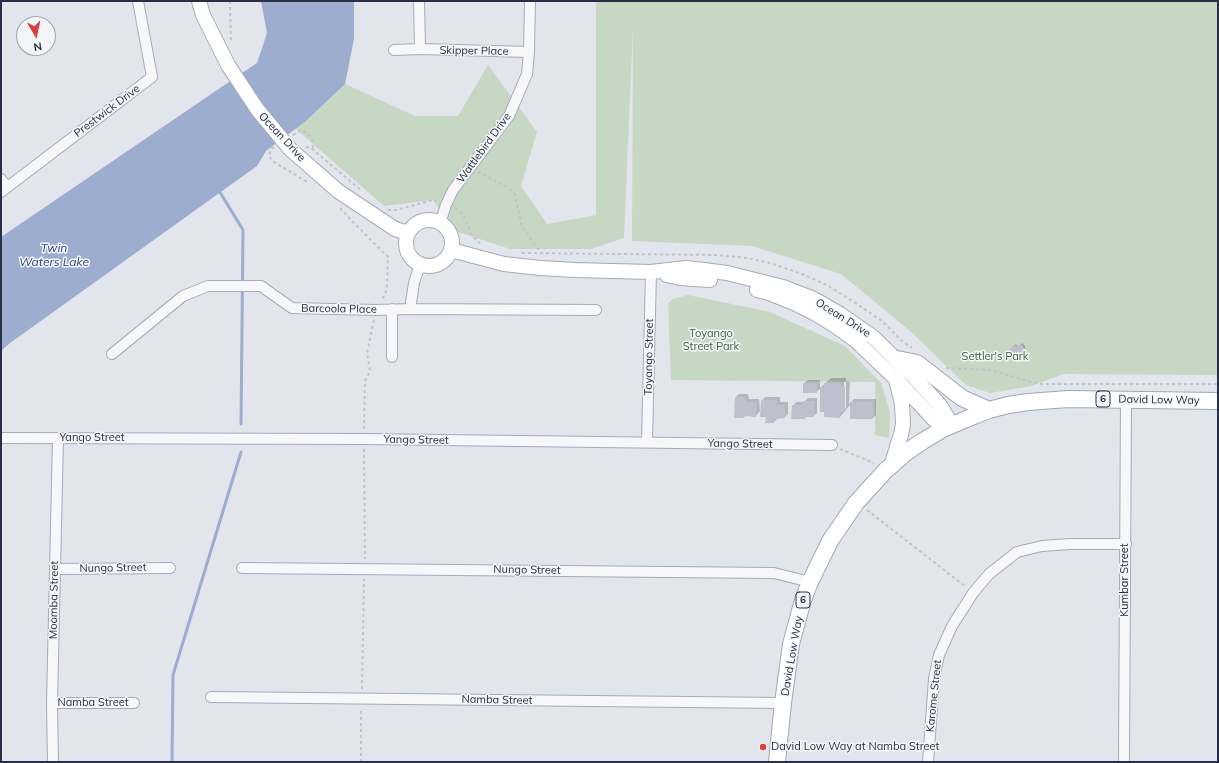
<!DOCTYPE html>
<html>
<head>
<meta charset="utf-8">
<style>
  body { margin:0 }
  #map { position:relative; width:1219px; height:763px; overflow:hidden; background:#e3e5ec; font-family:Mulish,sans-serif }
  canvas { display:block }
  .frame { position:absolute; inset:0; border:2px solid #292f46; pointer-events:none }
  .north { position:absolute; left:16px; top:16px; width:40px; height:40px; box-sizing:border-box; background:#f3f5f9; border:1px solid #a2a6b1; border-radius:50%; rotate:171deg; font-size:11px; font-weight:700; line-height:16px; text-align:center; color:#292f46 }
  .north::after { content:''; display:block; margin:auto; width:14px; height:18px; background:#d94140; clip-path:polygon(50% 0,100% 100%,50% 72%,0 100%) }
</style>
</head>
<body>
<div id="map">
<canvas width="1219" height="763"></canvas>
<div class="frame"></div>
<div class="north">N</div>
</div>
<script>
const g = document.querySelector('canvas').getContext('2d');
g.lineJoin = 'round';
function fill(path, color) { g.fillStyle = color; g.fill(path, 'evenodd'); }
const poly = rows => new Path2D(rows.map(r => 'M' + r).join(''));
function strokePath(path, color, width, dash) { g.strokeStyle = color; g.lineWidth = width; g.lineCap = dash ? 'butt' : 'round'; g.setLineDash(dash || []); g.stroke(path); }
function write(font, color, halo, rows, align = 'center') {
  g.font = font + ' Mulish,sans-serif'; g.lineWidth = 3; g.setLineDash([]); g.textBaseline = 'middle'; g.strokeStyle = halo; g.fillStyle = color; for (const [text, x, y, turn = 0] of rows) {
    g.save(); g.translate(x, y); g.rotate((+turn || 0) * Math.PI / 180); g.textAlign = isNaN(turn) ? turn : align; if (halo) g.strokeText(text, 0, 0); g.fillText(text, 0, 0); g.restore();
  }
}
const green = poly([
  [596,1,1218,1,1218,375,1064,374,1031,386,990,393,966,385,910,331,841,274,752,246,632,241,633,27,624,238,591,249,510,249,455,231,433,200,384,206,295,128,306,121,345,84,415,116,458,116,488,65,537,132,521,186,547,224,596,215],
  [688,295,770,312,845,346,881,383,890,412,889,438,875,435,875,382,671,380,668,303,673,299]
]);
const water = poly([
  [261,1,354,1,354,39,345,84,306,121,266,151,257,166,10,343,1,351,1,237,248,69,257,63,267,33]
]);
const shadow = poly([
  [1023,343,1026,348,1024,349,1018,349,1011,348,1016,344,1018,347],
  [831,378,846,378,846,381,850,382,849,404,854,399,876,399,876,415,873,418,851,404,840,417,821,387],
  [844,382,846,382,846,408,844,410],
  [808,380,820,380,820,389,816,392,804,383],
  [739,394,748,394,749,399,759,399,760,411,756,416,736,397],
  [765,397,780,397,780,402,788,402,788,414,785,417,778,418,774,422,767,416,762,401],
  [808,398,817,398,817,413,813,416,807,416,805,418,793,406,796,402,804,402]
]);
const stream = poly([
  [218,189,243,230,241,424],
  [172,762,173,675,241,452]
]);
const building = poly([
  [1021,344,1025,350,1019,354,1018,351,1013,354,1009,349,1014,345,1016,347],
  [803,383,817,383,817,393,803,393],
  [824,383,841,383,841,386,845,387,845,412,840,412,840,418,824,417,824,412,820,412,820,387,825,387],
  [735,397,745,397,746,402,756,402,756,417,745,416,744,418,734,418],
  [761,400,777,400,777,405,785,405,785,418,774,419,774,423,765,423,766,417,760,417],
  [803,401,814,401,814,417,805,417,805,419,791,419,792,405,802,405],
  [850,402,873,402,873,419,850,419]
]);
const path = poly([
  [230,1,231,42],
  [293,135,301,130,307,133,312,139,313,149],
  [274,147,271,149,269,155,272,161,309,183],
  [306,147,311,148,362,191],
  [478,172,509,188,515,195,522,227,541,253],
  [340,208,352,221,388,257,387,285,385,295,382,299],
  [455,208,463,214,472,236,481,244],
  [388,210,396,210,433,200,436,201],
  [522,253,718,255,747,258,770,263,802,274,827,285,854,302,882,321,902,341,912,348],
  [946,368,991,370,1031,382,1042,384,1218,384],
  [364,429,365,381,370,371,367,353,374,320],
  [364,449,365,559],
  [840,449,869,461,874,464],
  [867,510,966,587],
  [362,689,364,579],
  [361,762,361,709]
]);
const street = poly([
  [419,1,420,49],
  [394,50,420,49,529,52],
  [1,179,7,187],
  [1,192,152,77,138,1],
  [440,223,446,205,453,190,509,116,527,74,529,52,530,1],
  [392,309,392,357],
  [410,309,414,283,420,264],
  [112,354,183,296,208,286,261,286,292,308,376,310,410,309,596,310],
  [1,438,364,439,832,445],
  [647,442,651,272],
  [242,568,774,573,810,582],
  [55,569,170,568],
  [211,697,783,703],
  [52,703,134,703],
  [53,762,52,703,58,438],
  [928,762,934,679,939,655,952,626,973,593,989,574,1017,552,1042,546,1070,544,1126,544],
  [1124,762,1126,399]
]);
const secondary = poly([
  [199,1,203,15,228,65],
  [290,149,338,191,395,229,408,233],
  '406 243a23 23 0 1 1 46 0a23 23 0 1 1-46 0Z',
  [451,250,504,264,540,268,575,270,651,272,686,268,704,270,727,273,783,287,814,299,840,314,873,337,914,377,939,404,952,425],
  [667,275,680,278,710,280],
  [757,290,769,293,794,303,814,313,834,325,855,340,896,379,943,429],
  [892,464,898,443,901,435,903,424,902,404,896,379]
]);
const primary = poly([
  [897,359,917,363,962,398,989,410],
  [777,762,783,703,791,644,803,600,810,582,830,541,856,503,885,471,908,451,923,441,943,429,969,418,989,410,1008,405,1028,402,1068,399,1218,401]
]);
const secondaryBridge = poly([
  [228,65,257,109,290,149]
]);
const markers = [
  [763,747,4,"#d94140"]
];
const shields = [
  [1103,399,14],
  [803,600,14]
];
const shieldNames = [
  ["6",1103,399],
  ["6",803,600]
];
const streetNames = [
  ["Skipper Place",474,51,1],
  ["Prestwick Drive",107,111,-37],
  ["Ocean Drive",282,137,47],
  ["Wattlebird Drive",484,148,-54],
  ["Barcoola Place",339,309,1],
  ["Ocean Drive",843,318,32],
  ["Toyango Street",649,357,-89],
  ["David Low Way",1159,400,1],
  ["Yango Street",92,438],
  ["Yango Street",416,440,1],
  ["Yango Street",740,444,1],
  ["Nungo Street",113,568,-1],
  ["Nungo Street",527,570,1],
  ["Kumbar Street",1125,580,-90],
  ["Moomba Street",54,600,-89],
  ["David Low Way",792,656,-80],
  ["Karome Street",934,696,-84],
  ["Namba Street",497,700,1],
  ["Namba Street",93,703]
];
const parkNames = [
  ["Toyango",711,334],
  ["Street Park",711,347],
  ["Settler's Park",995,357]
];
const poiNames = [
  ["David Low Way at Namba Street",771,747]
];
const waterNames = [
  ["Twin",54,248],
  ["Waters Lake",54,262]
];
fill(green, '#c6d7c4');
fill(water, '#9cadcf');
fill(shadow, '#0003');
strokePath(stream, '#9cadcf', 3);
fill(building, '#bdc0cd');
strokePath(street, '#a7abb7', 12);
strokePath(secondary, '#a7abb7', 16);
strokePath(primary, '#a1a7b9', 18);
strokePath(path, '#c1c3cb', 2, [3, 3]);
strokePath(street, '#f7f7fa', 10);
strokePath(secondary, '#fff', 14);
strokePath(primary, '#fff', 16);
strokePath(secondaryBridge, '#a7abb7', 16, []);
strokePath(secondaryBridge, '#fff', 14);
for (const [x, y, r, color] of markers) { const dot = new Path2D(); dot.arc(x, y, r, 0, 2 * Math.PI); g.fillStyle = color; g.fill(dot); strokePath(dot, '#f3f5f9', 1.5); }
for (const [x, y, w] of shields) { const box = new Path2D(); box.roundRect(x - w / 2, y - 8, w, 16, 3); g.fillStyle = '#f3f5f9'; g.fill(box); strokePath(box, '#292f46', 1); }
write('bold 10px', '#292f46', null, shieldNames);
write('11px', '#292f46', '#f3f5f9', streetNames);
write('11px', '#376335', '#f3f5f9', parkNames);
write('11px', '#292f46', '#f3f5f9', poiNames, 'left');
write('italic 12px', '#30467e', '#f3f5f9', waterNames);
</script>
</body>
</html>
